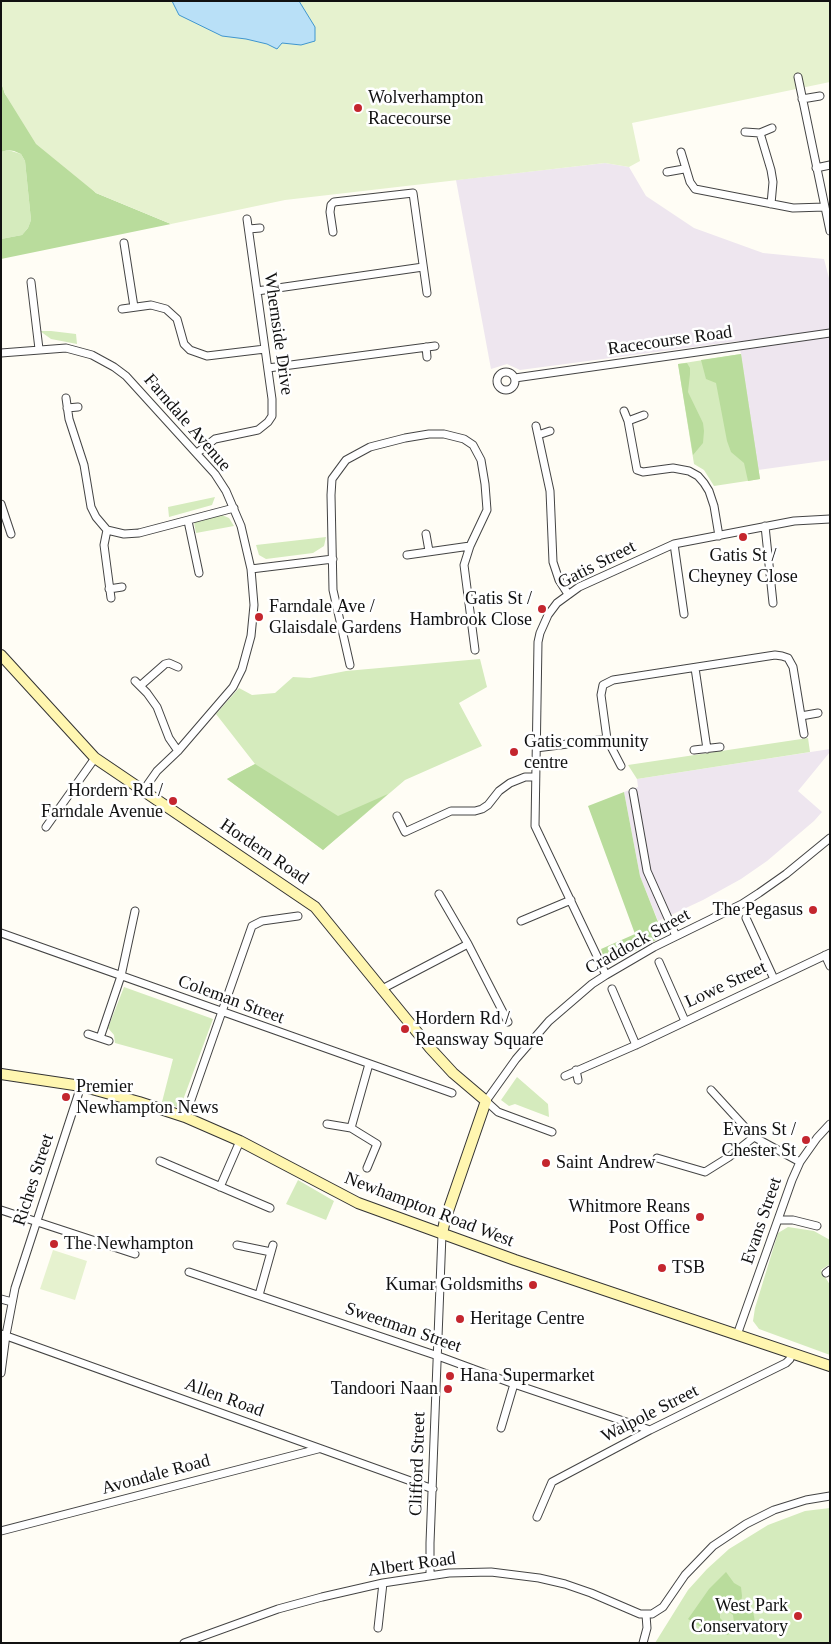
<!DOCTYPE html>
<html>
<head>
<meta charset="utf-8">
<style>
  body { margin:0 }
  #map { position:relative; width:831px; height:1644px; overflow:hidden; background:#fffdf5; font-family:Georgia,serif }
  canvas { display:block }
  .frame { position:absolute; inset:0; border:2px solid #111; pointer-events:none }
</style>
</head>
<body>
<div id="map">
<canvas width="831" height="1644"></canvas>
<div class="frame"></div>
</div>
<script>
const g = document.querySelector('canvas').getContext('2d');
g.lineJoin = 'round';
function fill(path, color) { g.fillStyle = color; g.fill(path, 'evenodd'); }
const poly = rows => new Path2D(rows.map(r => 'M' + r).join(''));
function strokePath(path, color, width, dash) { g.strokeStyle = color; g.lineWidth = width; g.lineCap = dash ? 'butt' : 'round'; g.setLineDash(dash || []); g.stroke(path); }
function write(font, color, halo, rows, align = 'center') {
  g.font = font + ' Georgia,serif'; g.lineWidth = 5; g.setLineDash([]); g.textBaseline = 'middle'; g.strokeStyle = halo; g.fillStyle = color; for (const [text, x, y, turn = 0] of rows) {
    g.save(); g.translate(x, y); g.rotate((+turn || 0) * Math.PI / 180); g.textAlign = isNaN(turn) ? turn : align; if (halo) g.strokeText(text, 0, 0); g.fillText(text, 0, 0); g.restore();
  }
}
const industrial = poly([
  [605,163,629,167,646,196,694,228,763,253,824,259,830,282,830,460,758,470,739,341,520,370,507,364,491,369,456,180],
  [830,749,830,752,798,791,822,812,814,821,767,861,741,879,703,900,658,921,640,876,624,792,638,787,637,779]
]);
const green = poly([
  [8,150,21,154,25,161,31,220,28,228,22,235,1,239,1,152],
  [40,331,51,331,76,334,77,344,51,339],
  [741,354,760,479,714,486,704,470,694,464,678,364],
  [215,497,212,505,169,517,168,507],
  [222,515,229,518,234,526,196,533,194,522],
  [326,537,324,546,313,553,266,559,259,555,256,545],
  [480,659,487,687,459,703,482,746,405,780,323,850,227,779,255,764,216,714,239,688,252,695,275,693,293,677,310,678,346,671],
  [808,738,810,752,637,779,628,765],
  [124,987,213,1019,180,1108,162,1102,173,1059,115,1043,114,1035,108,1028],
  [517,1077,548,1104,549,1117,515,1104,509,1106,501,1100],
  [298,1180,334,1201,326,1220,286,1204],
  [788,1227,814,1231,830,1240,830,1264,821,1270,830,1285,830,1355,759,1329,753,1321,755,1308,778,1233],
  [830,1508,830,1643,655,1643,688,1590,707,1569,729,1549,768,1525,805,1511]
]);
const forest = poly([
  [1,82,5,94,96,193,171,224,1,259,1,239,22,235,28,228,31,220,25,161,21,154,14,151,8,150,1,152],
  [741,354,760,479,748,481,744,463,731,452,727,441,716,383,706,379,701,360],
  [687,363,690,368,690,374,688,392,703,423,704,431,703,443,693,455,678,364],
  [255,764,338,816,388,794,323,850,227,779],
  [624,792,640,876,660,927,660,933,656,940,620,959,603,955,601,949,635,934,588,806],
  [726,1572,734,1583,741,1587,742,1596,741,1603,753,1611,755,1622,746,1628,734,1622,733,1615,725,1608,720,1612,720,1618,731,1629,728,1635,699,1626,688,1619,709,1589]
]);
const pitch = poly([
  [1,1,830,1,830,82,632,123,640,161,629,167,605,163,285,200,171,224,96,193,36,144,5,94,1,82],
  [53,1250,87,1261,75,1300,40,1289]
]);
const water = poly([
  [172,1,299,1,315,27,315,41,301,45,282,43,277,49,267,44,246,39,222,36,179,15,172,1]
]);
const street = poly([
  [798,77,830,231],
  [802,99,820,96],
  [745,132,760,133,772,128],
  [760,133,771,170,773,182,771,204],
  [681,152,690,182,695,189,793,208,825,207],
  [816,168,830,165],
  [667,172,684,169],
  [249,229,260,228],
  [333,232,330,212,331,205,334,202,413,193,427,293],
  [124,243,134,307],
  [31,282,39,349],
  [257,291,423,267],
  [122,309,151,305,166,309,177,319,184,344,190,350,207,356,265,349],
  [426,347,427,357],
  [1,353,66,348,92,355,114,367,126,376,215,474,226,491,241,526,251,569,254,605,251,636,242,669,233,687,178,751,157,771,143,791],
  [268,368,435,346],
  '497 381a9 9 0 1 1 18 0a9 9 0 1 1-18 0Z',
  [515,378,830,333],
  [66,398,69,419,84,465,91,507,96,517,107,530,124,534,139,533,234,508],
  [67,408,78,407],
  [624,411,628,421,637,470,643,472,673,468,689,471,698,476,704,483,709,491,714,506,719,536],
  [628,421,644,415],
  [536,426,550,491,553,562,559,580,568,594],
  [538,435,550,431],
  [197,453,215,439,258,430,268,422,272,416,272,399,247,219],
  [1,504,11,534],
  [188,521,199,573],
  [765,526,773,603],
  [107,530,104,545,111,598],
  [426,534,429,551],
  [674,544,684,614],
  [407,555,470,546],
  [251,569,333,559],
  [109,589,122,587],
  [350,665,333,590,331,495,332,479,346,460,370,447,405,438,429,434,444,434,464,439,473,445,481,460,485,484,487,510,470,546,464,565,475,650],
  [695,668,707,749],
  [135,681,147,693,157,707,169,738,178,751],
  [140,686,165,664,169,663,178,667],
  [801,716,818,713],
  [536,748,607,739],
  [694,750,720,747],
  [621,766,607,739,601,695,603,685,613,680,775,655,782,656,788,658,793,667,804,734],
  [633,792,647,871,676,936],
  [397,816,405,832,451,811,475,811,482,809,488,805,499,791,510,783,525,777,535,777],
  [46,827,95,758],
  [439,894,468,944,508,1022],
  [746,918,774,979],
  [521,921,571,900],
  [1,933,452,1093],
  [825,955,830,966],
  [659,962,685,1021],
  [606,975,535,826,538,642,540,633,548,615,557,603,579,587,674,544,794,521,830,519],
  [382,989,468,944],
  [612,989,636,1045],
  [88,1034,109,1041],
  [100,1038,121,976,135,911],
  [576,1070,578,1080],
  [565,1076,636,1045,830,953],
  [711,1090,754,1137,800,1162],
  [185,1117,252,926,262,921,298,916],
  [327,1124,351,1128,377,1144,367,1168],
  [351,1128,369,1064],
  [552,1132,498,1112,486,1101,516,1059,549,1021,592,984,606,975,654,947,742,904,759,893,786,874,830,838],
  [657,1158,705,1172,729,1157,754,1137],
  [160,1161,270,1208],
  [220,1187,240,1141],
  [1,1210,135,1254],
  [778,1220,793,1220,817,1226],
  [237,1245,271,1252],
  [189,1272,438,1356,514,1384,650,1430],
  [826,1273,830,1270],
  [259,1295,273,1245],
  [1,1299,12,1302],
  [1,1334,433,1489],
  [737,1335,792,1180,800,1162,817,1138,830,1124],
  [1,1373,6,1335,15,1288,81,1086],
  [501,1428,514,1384],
  [537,1517,552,1482,650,1430,786,1363,790,1359,792,1353],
  [1,1531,318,1449],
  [430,1575,430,1543,442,1234],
  [378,1628,383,1583],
  [184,1643,278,1609,322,1597,383,1583,449,1573,491,1572,539,1578,565,1584,591,1593,640,1614,652,1614,663,1607,685,1575,713,1546,746,1524,774,1510,806,1500,830,1496],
  [643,1643,647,1628,646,1615]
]);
const secondary = poly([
  [1,655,95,758,315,907,430,1048,453,1073,486,1101,445,1220,442,1234],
  [1,1074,81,1086,139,1102,185,1117,240,1141,358,1203,515,1260,830,1366]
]);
const markers = [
  [358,108,5,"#c4262e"],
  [743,537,5,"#c4262e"],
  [542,609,5,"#c4262e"],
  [259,617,5,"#c4262e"],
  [514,752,5,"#c4262e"],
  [173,801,5,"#c4262e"],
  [813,910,5,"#c4262e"],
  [405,1029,5,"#c4262e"],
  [66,1097,5,"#c4262e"],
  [806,1140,5,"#c4262e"],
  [546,1163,5,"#c4262e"],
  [700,1217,5,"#c4262e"],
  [54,1244,5,"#c4262e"],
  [662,1268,5,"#c4262e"],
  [533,1285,5,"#c4262e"],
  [460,1319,5,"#c4262e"],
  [450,1376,5,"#c4262e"],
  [448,1389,5,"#c4262e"],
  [798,1616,5,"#c4262e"]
];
const poiNames = [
  ["Wolverhampton",368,98],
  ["Racecourse",368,119],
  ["Gatis St /",743,556,"center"],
  ["Cheyney Close",743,577,"center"],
  ["Gatis St /",532,599,"right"],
  ["Hambrook Close",532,620,"right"],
  ["Farndale Ave /",269,607],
  ["Glaisdale Gardens",269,628],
  ["Gatis community",524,742],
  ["centre",524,763],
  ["Hordern Rd /",163,791,"right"],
  ["Farndale Avenue",163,812,"right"],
  ["The Pegasus",803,910,"right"],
  ["Hordern Rd /",415,1019],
  ["Reansway Square",415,1040],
  ["Premier",76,1087],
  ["Newhampton News",76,1108],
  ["Evans St /",796,1130,"right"],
  ["Chester St",796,1151,"right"],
  ["Saint Andrew",556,1163],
  ["Whitmore Reans",690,1207,"right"],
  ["Post Office",690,1228,"right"],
  ["The Newhampton",64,1244],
  ["TSB",672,1268],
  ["Kumar Goldsmiths",523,1285,"right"],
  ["Heritage Centre",470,1319],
  ["Hana Supermarket",460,1376],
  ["Tandoori Naan",438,1389,"right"],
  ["West Park",788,1606,"right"],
  ["Conservatory",788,1627,"right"]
];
const streetNames = [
  ["Whernside Drive",278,334,82],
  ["Racecourse Road",670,341,-8],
  ["Farndale Avenue",187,423,49],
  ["Gatis Street",597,565,-27],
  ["Hordern Road",264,852,34],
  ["Craddock Street",638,942,-29],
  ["Lowe Street",726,985,-25],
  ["Coleman Street",231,1000,20],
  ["Riches Street",34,1180,-72],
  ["Newhampton Road West",429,1210,21],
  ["Evans Street",762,1221,-71],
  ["Sweetman Street",403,1328,19],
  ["Allen Road",224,1398,20],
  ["Walpole Street",650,1414,-27],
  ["Clifford Street",418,1464,-88],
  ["Avondale Road",156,1475,-15],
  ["Albert Road",412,1565,-8]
];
fill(industrial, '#eee6ef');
fill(green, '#d5ebbd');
fill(forest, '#b9dc9c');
fill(pitch, '#e6f2cf');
fill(water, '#b9e0f7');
strokePath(water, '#3f96cf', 1);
strokePath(street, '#444', 9);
strokePath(secondary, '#333', 12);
strokePath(street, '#fff', 7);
strokePath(secondary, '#fff6b0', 10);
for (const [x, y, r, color] of markers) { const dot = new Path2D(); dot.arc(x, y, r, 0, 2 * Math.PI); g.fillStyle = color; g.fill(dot); strokePath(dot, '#fff', 2); }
write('18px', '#111', '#fff', poiNames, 'left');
write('18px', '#111', '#fff', streetNames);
</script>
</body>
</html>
